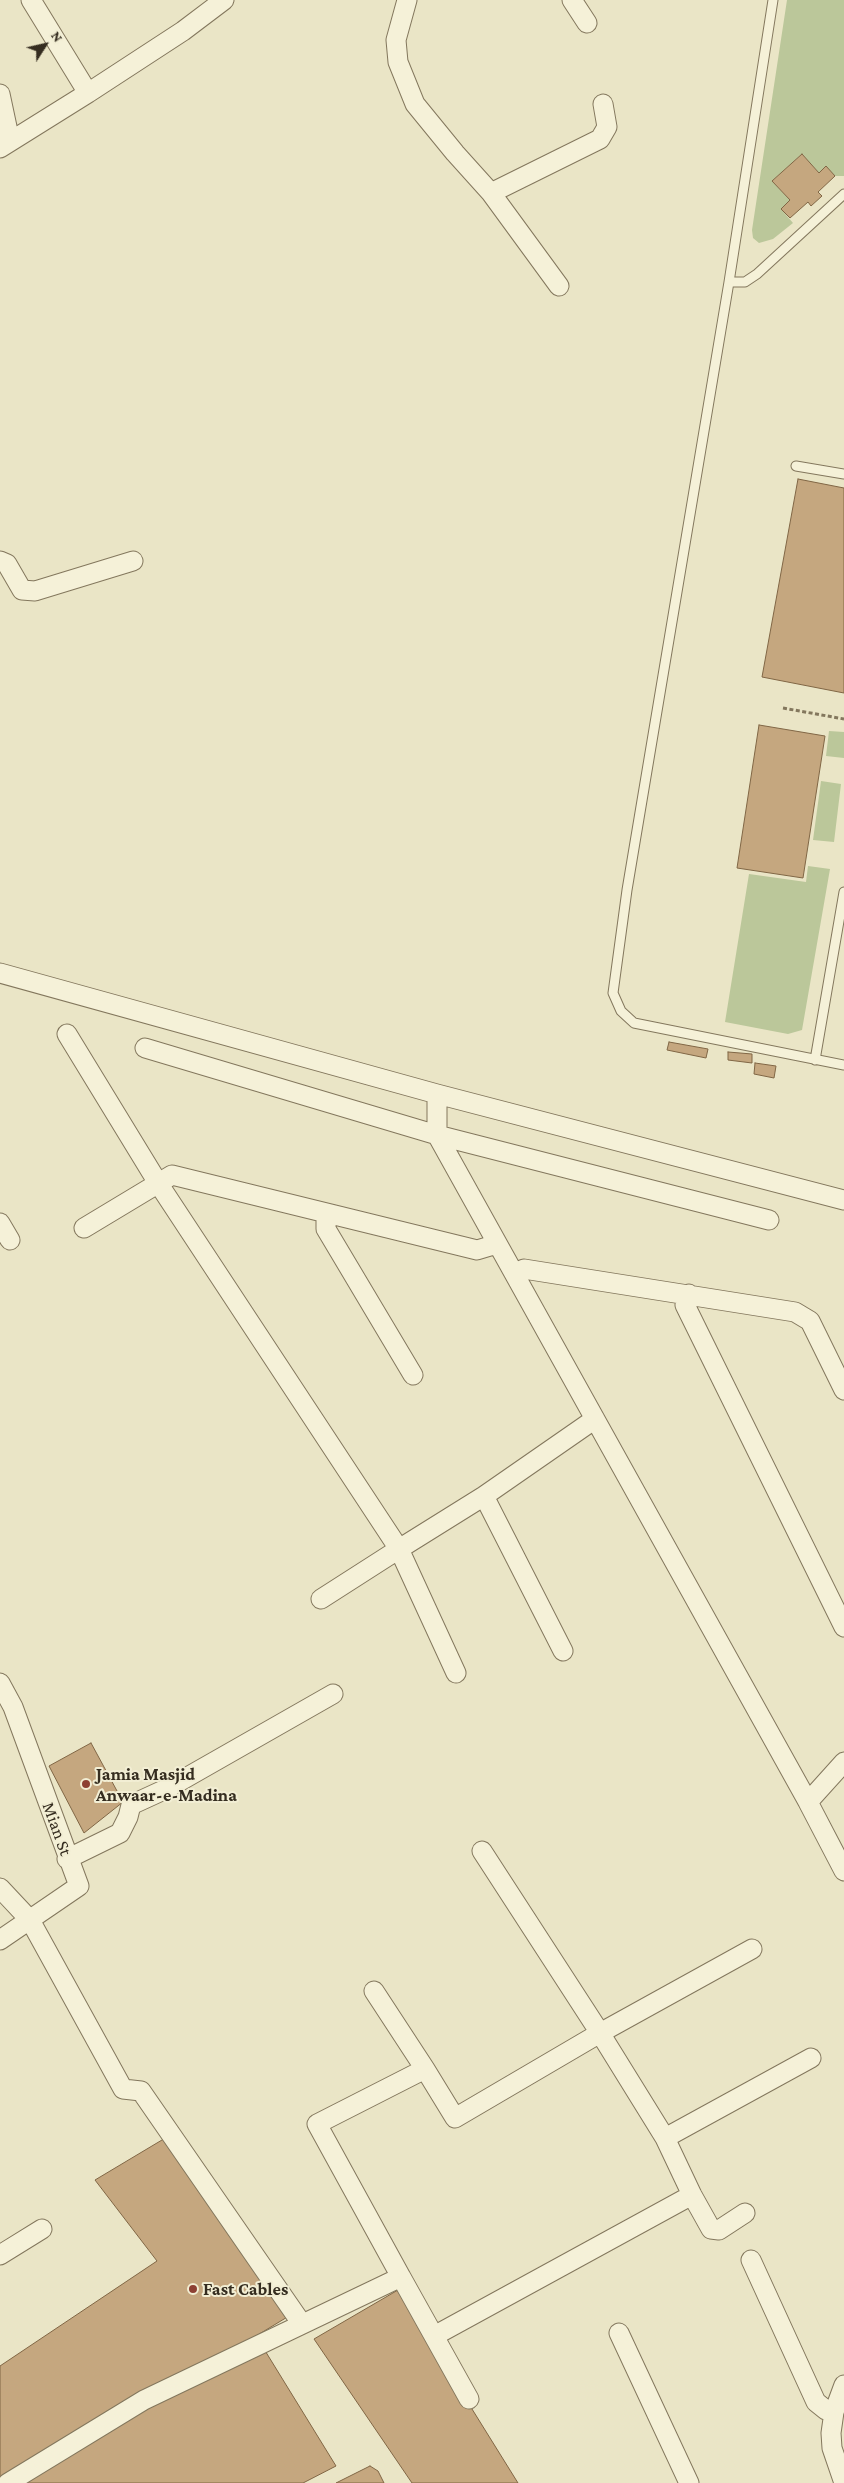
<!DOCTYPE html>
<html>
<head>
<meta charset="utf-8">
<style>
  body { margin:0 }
  #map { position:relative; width:844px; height:2483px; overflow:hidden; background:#eae5c6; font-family:"Crimson Pro",serif }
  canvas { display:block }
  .north { position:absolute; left:20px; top:20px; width:50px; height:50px; -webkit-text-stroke:4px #f2eed4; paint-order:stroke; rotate:55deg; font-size:14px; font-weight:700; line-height:20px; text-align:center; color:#352d20 }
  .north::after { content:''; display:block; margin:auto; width:18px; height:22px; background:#352d20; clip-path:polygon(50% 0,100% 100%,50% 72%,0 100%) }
</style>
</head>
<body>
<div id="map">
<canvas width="844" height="2483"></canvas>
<div class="north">N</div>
</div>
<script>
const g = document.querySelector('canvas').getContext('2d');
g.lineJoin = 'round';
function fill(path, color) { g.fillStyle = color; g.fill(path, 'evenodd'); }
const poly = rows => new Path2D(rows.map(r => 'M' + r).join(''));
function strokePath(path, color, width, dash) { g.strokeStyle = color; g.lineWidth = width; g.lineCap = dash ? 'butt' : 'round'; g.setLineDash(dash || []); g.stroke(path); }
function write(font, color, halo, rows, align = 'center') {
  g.font = font + ' "Crimson Pro",serif'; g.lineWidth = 4; g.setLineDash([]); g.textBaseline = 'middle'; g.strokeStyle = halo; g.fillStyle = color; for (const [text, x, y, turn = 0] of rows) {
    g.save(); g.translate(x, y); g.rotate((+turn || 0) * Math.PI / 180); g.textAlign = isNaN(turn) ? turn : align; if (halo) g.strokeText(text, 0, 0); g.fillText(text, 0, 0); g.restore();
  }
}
const green = poly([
  [787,0,844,0,844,176,835,176,826,167,819,173,802,154,772,181,790,200,781,209,793,223,773,239,759,243,753,238,752,230],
  [829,731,844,732,844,758,826,756],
  [821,781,841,784,834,842,813,840],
  [808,866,830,869,802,1030,788,1034,725,1022,749,874,806,882]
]);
const building = poly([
  [802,154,819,173,826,166,835,176,818,192,822,196,811,206,808,202,790,218,781,209,790,200,772,181,802,154],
  [798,479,844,488,844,693,762,677,798,479],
  [759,725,825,736,803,878,737,868,759,725],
  [669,1042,708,1049,706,1058,667,1050,669,1042],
  [728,1052,752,1054,752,1063,728,1060,728,1052],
  [755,1063,776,1066,774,1078,754,1074,755,1063],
  [91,1743,123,1802,84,1833,49,1766,91,1743],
  [167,2137,289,2316,256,2336,336,2466,303,2483,0,2483,0,2366,157,2261,95,2180,167,2137],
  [398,2290,518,2483,412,2483,314,2339,398,2290],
  [370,2466,378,2471,384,2483,336,2483,370,2466]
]);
const path = poly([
  [783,708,844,719]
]);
const service = poly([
  [773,0,729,282,627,890,613,993,621,1011,634,1023,844,1065],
  [729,282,745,282,757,274,844,194],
  [796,466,844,474],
  [815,1060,844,892]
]);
const minor = poly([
  [407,0,396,40,398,62,415,104,455,153,491,193,559,286],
  [572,0,587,23],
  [88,93,183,31,224,0],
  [0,94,10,141],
  [0,148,88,93,31,0],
  [491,193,600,139,607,127,603,104],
  [0,561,7,564,22,590,35,591,133,561],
  [0,973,437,1094,844,1200],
  [67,1034,158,1183,399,1549,321,1599],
  [145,1048,437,1135,769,1220],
  [437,1094,437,1135,808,1802,844,1871],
  [326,1214,326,1229,413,1375],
  [0,1223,10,1240],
  [84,1228,172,1175,477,1250,497,1244],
  [514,1273,524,1269,795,1312,810,1321,844,1390],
  [689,1294,685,1305,844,1627],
  [484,1496,563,1651],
  [456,1673,399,1549,484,1496,595,1419],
  [0,1683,13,1707,79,1886,0,1940],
  [808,1802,844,1762],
  [67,1859,120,1833,128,1817,131,1805,168,1788,333,1694],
  [0,1888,30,1920,123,2089,141,2091,302,2324],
  [752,1949,600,2033,665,2138,811,2058],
  [425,2069,455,2118,600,2033,482,1851],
  [665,2138,692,2195,711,2229,719,2230,745,2213],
  [0,2255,42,2229],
  [751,2260,816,2402,826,2410,834,2412,831,2433,832,2448,844,2483],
  [401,2277,469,2399],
  [619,2333,689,2483],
  [434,2336,692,2195],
  [834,2412,844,2385],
  [8,2483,144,2400,401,2277,317,2124,425,2069,374,1991]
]);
const markers = [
  [86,1784,5,"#8d4033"],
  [193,2289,5,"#8d4033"]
];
const poiNames = [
  ["Jamia Masjid",96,1774],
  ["Anwaar-e-Madina",96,1795],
  ["Fast Cables",203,2289]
];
const streetNames = [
  ["Mian St",57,1829,70]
];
fill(green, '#bbc79a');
fill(building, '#c5a77f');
strokePath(building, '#806645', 1);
strokePath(service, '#83775d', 11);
strokePath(minor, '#83775d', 21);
strokePath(path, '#83775d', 3, [4, 2.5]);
strokePath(service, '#f5f1d8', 9);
strokePath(minor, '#f5f1d8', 19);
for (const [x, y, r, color] of markers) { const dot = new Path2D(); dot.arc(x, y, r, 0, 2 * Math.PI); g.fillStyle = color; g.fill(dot); strokePath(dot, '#f2eed4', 2); }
write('bold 18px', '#352d20', '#f2eed4', poiNames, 'left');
write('18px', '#352d20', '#f2eed4', streetNames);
</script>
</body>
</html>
